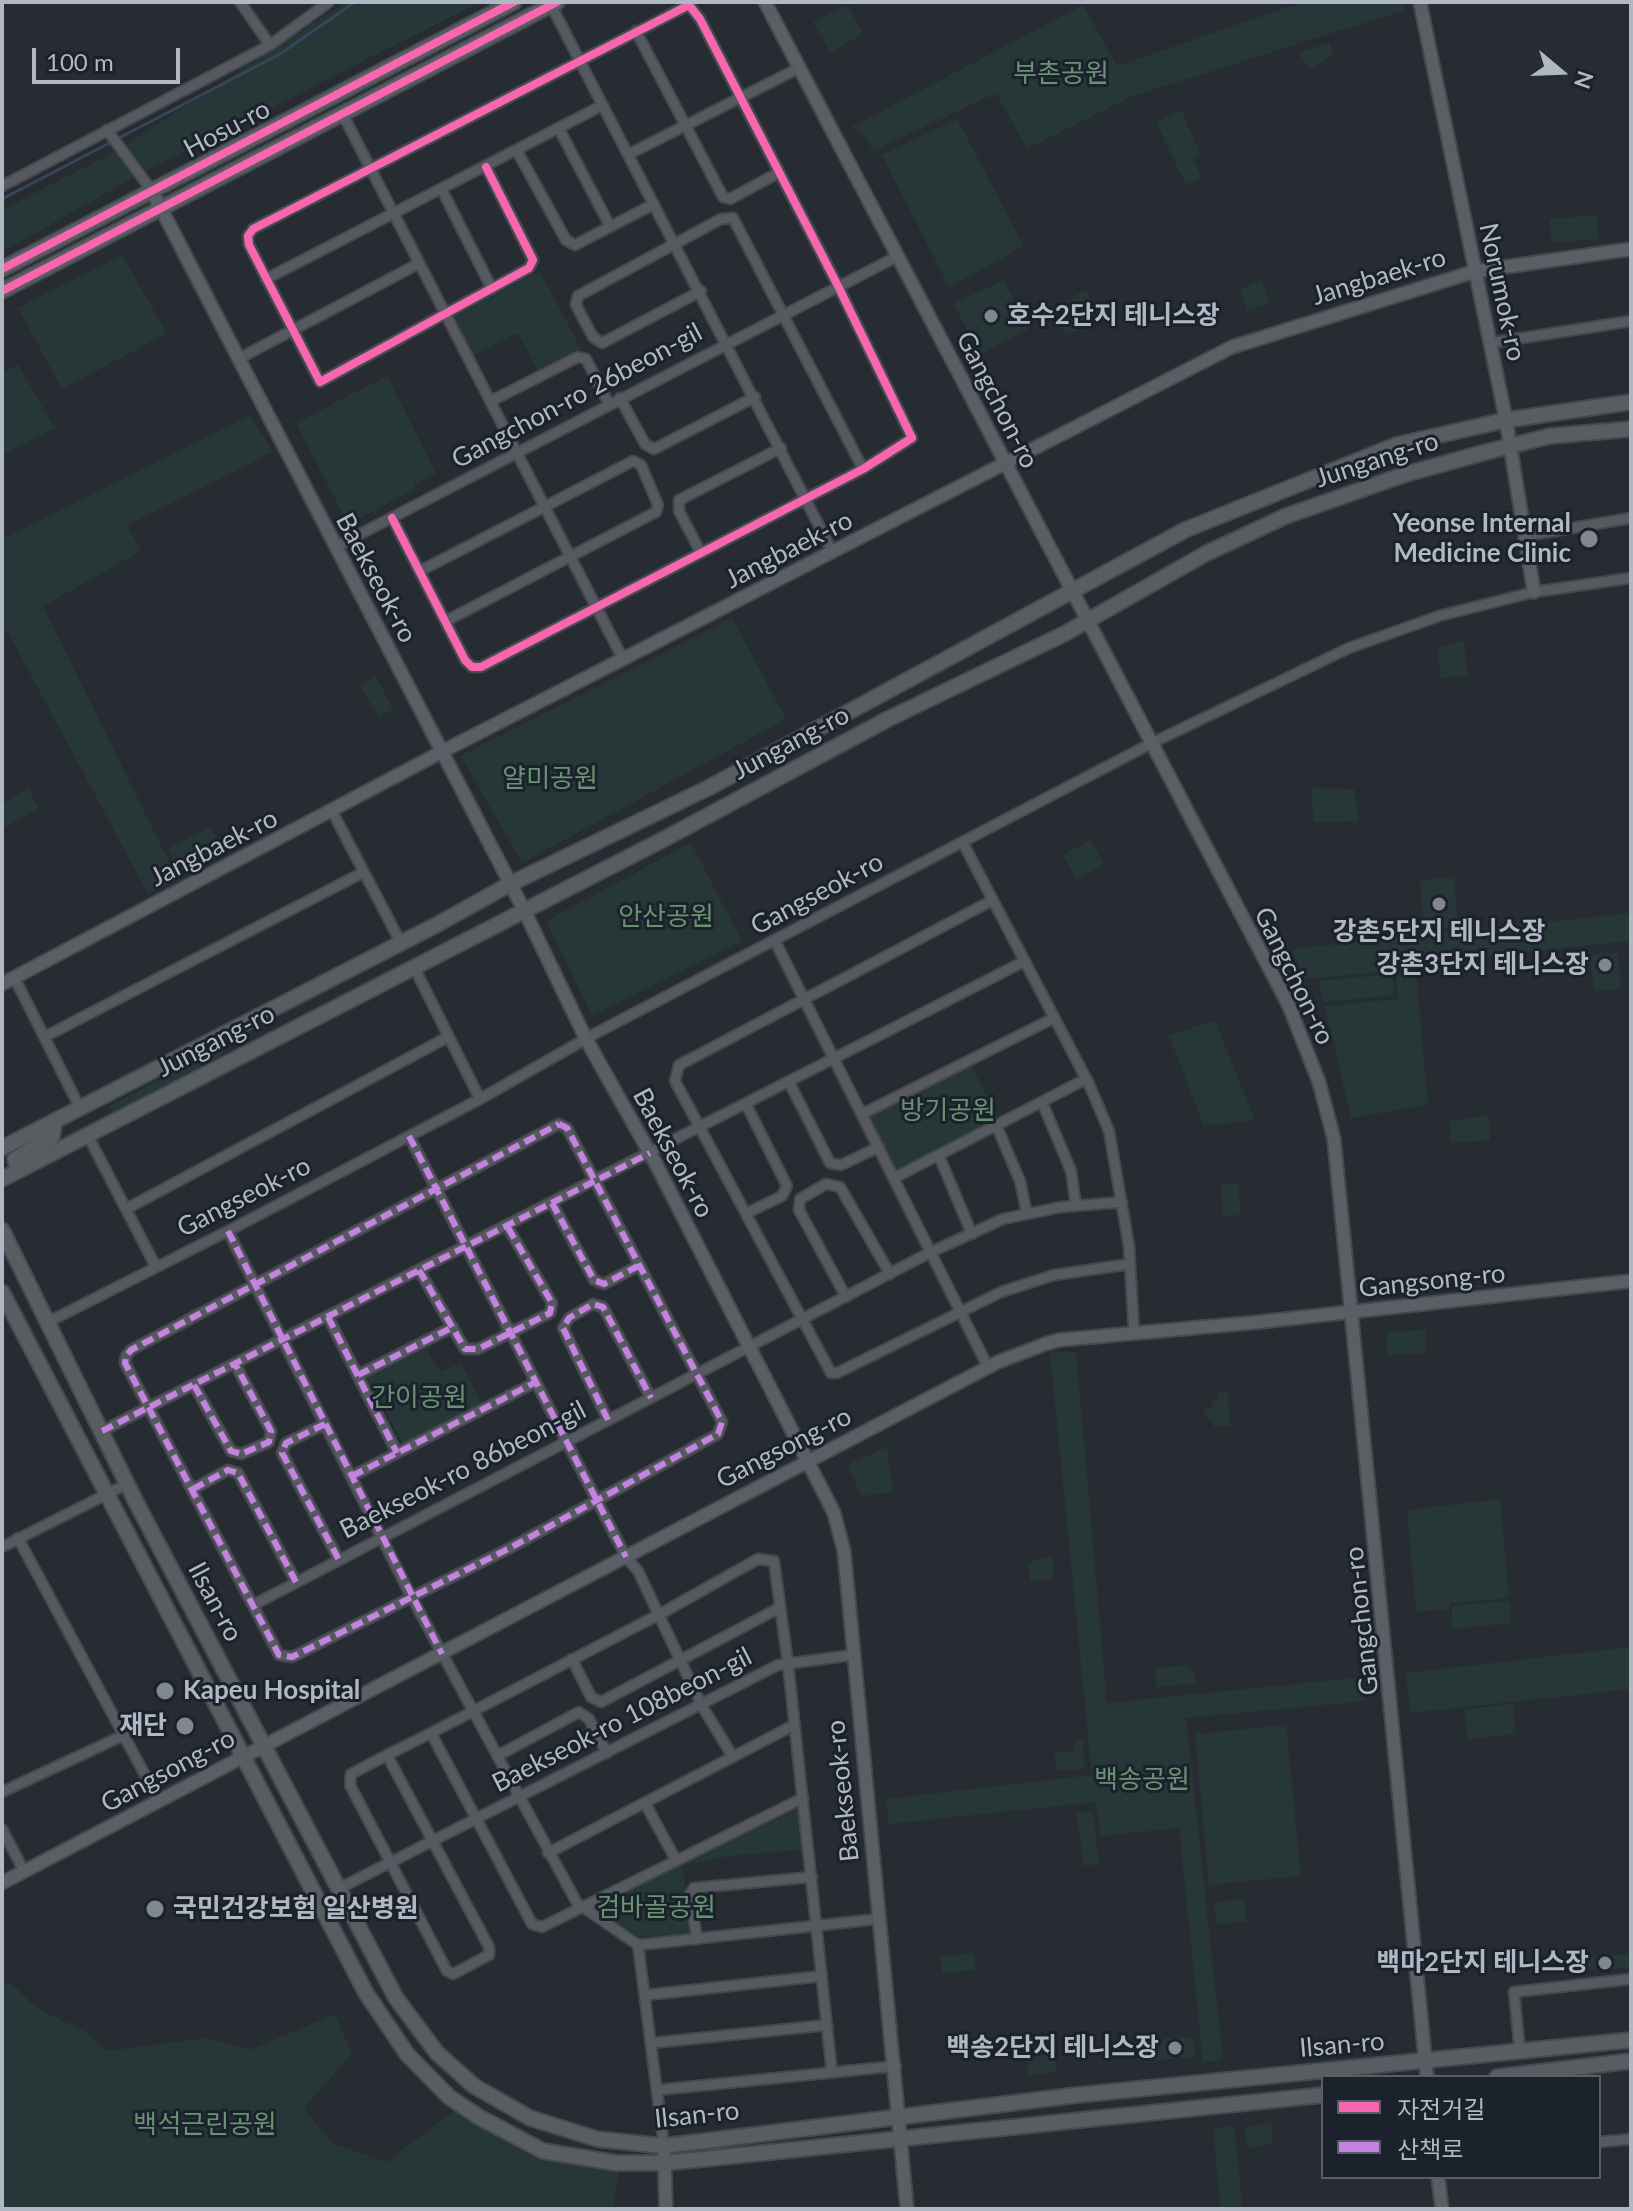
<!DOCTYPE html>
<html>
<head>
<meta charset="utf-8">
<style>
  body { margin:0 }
  #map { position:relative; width:1633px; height:2211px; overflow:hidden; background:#262c32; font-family:Lato,"Noto Sans KR",sans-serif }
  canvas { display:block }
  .frame { position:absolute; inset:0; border:4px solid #b0b8c3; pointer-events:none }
  .legend { position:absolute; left:1321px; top:2075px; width:280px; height:104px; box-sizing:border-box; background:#1b222c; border:2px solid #575e68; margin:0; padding:10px 14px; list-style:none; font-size:24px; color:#b0b8c3 }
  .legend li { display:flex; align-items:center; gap:16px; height:40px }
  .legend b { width:40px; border:2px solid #575e68 }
  .north { position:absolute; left:1521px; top:32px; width:80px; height:80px; -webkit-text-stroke:6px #1b222c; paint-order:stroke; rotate:109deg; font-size:22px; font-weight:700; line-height:32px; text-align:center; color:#b0b8c3 }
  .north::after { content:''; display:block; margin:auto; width:28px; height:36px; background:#b0b8c3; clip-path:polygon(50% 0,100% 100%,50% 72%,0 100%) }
  .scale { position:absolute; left:32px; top:48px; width:148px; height:36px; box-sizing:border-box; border:4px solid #b0b8c3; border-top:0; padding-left:10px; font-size:24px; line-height:28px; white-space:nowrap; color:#b0b8c3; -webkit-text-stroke:6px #1b222c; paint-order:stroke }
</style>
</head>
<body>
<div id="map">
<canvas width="1633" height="2211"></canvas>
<div class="frame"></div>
<ul class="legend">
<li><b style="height:10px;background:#f766af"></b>자전거길</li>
<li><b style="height:10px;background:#c483df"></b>산책로</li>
</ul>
<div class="north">N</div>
<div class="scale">100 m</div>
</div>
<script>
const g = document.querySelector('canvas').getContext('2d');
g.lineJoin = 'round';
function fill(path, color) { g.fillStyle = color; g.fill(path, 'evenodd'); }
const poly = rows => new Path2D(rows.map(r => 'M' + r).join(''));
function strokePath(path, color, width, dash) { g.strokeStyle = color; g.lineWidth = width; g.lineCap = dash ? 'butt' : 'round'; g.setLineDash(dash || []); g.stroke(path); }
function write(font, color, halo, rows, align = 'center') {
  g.font = font + ' Lato,"Noto Sans KR",sans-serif'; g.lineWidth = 6; g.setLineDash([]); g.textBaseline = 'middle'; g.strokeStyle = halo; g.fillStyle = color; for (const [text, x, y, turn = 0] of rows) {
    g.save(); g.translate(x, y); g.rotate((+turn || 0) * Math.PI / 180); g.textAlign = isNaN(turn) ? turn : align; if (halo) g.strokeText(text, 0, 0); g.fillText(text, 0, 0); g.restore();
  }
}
const green = poly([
  [346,2,480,2,140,174,121,148],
  [1303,2,1403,2,1405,10,1133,96,1027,149,996,93,873,151,866,138,852,127,1083,5,1117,66],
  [847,5,863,33,831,53,813,22],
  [1330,43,1333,55,1309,69,1298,52],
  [1181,110,1201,155,1193,159,1202,178,1186,185,1156,122],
  [957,119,1024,246,949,287,882,155],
  [118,150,136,176,2,252,2,210],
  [1597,215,1598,239,1552,243,1549,219],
  [122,255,167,333,62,389,18,308],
  [540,271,581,349,538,371,518,333,473,355,454,317],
  [1004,280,1028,329,981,354,953,304],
  [1262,280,1269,303,1248,311,1240,289],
  [1086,290,1100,317,1066,335,1052,308],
  [18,365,55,428,2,455,2,372],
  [387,376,436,473,414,484,416,489,348,524,296,423],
  [250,415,273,452,127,525,141,551,43,606,178,880,148,894,8,632,2,634,2,539],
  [732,618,786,719,522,863,461,756],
  [1464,640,1467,675,1441,678,1437,647],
  [376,677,393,709,379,717,359,685],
  [28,788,38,808,2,829,2,804],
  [1311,788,1354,789,1359,821,1314,822],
  [210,827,223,849,180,872,168,848],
  [1090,840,1104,864,1077,879,1063,855],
  [691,843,742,941,592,1015,546,921],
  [1454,877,1458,928,1424,930,1420,880],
  [1631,913,1631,941,1484,956,1473,963,1304,979,1292,949],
  [1618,953,1621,989,1594,991,1590,955],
  [1416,972,1428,1105,1351,1118,1325,1006,1398,999,1396,974],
  [1392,974,1394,995,1323,1002,1319,981],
  [1215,1020,1255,1120,1204,1126,1169,1036],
  [218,1049,222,1056,112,1113,109,1106],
  [970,1063,1000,1121,895,1171,869,1117],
  [1489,1115,1490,1140,1451,1143,1450,1121],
  [1239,1183,1240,1215,1222,1216,1221,1184],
  [1426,1330,1426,1354,1387,1355,1386,1332],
  [426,1349,440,1372,461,1363,482,1404,403,1444,367,1377],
  [1076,1352,1107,1703,1364,1677,1367,1701,1186,1718,1223,2060,1203,2062,1179,1828,1101,1836,1096,1802,889,1824,886,1799,1092,1775,1050,1353],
  [1228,1392,1230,1426,1214,1427,1213,1421,1204,1415,1204,1409,1212,1408,1212,1401,1218,1400,1218,1393],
  [887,1447,893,1492,862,1496,847,1465],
  [1500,1499,1509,1598,1449,1603,1449,1609,1416,1612,1407,1510],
  [1052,1555,1054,1579,1030,1581,1028,1563],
  [1509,1601,1511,1623,1452,1629,1452,1606],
  [1631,1647,1631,1689,1410,1713,1406,1673],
  [1187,1665,1195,1672,1196,1683,1157,1687,1155,1669],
  [1513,1704,1516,1734,1467,1739,1464,1709],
  [1286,1725,1301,1876,1209,1885,1195,1734],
  [1083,1740,1084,1769,1056,1771,1055,1752,1074,1751,1074,1741],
  [799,1808,804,1850,735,1855,682,1865,691,1933,639,1937,590,1908],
  [1093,1812,1099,1864,1084,1866,1076,1813],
  [1244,1899,1246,1922,1217,1924,1214,1902],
  [974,1953,976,1970,942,1973,941,1957],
  [1631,1954,1631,1968,1580,1970,1579,1958],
  [11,1983,35,2007,86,2032,107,2051,208,2038,250,2050,335,2014,352,2053,304,2109,332,2143,386,2162,458,2108,548,2155,619,2168,613,2209,2,2209,2,1987],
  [1193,2037,1195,2057,1156,2060,1155,2039],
  [1055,2053,1057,2071,1028,2076,1028,2057],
  [1271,2123,1273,2144,1247,2148,1245,2127],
  [1234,2125,1243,2209,1221,2209,1213,2129]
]);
const stream = poly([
  [2,199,280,54,355,2]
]);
const street = poly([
  [240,2,270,45],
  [551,5,833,553],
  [636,31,723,197,730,199,778,173],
  [342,113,623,659],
  [559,129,610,226],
  [107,130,152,191],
  [517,151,566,240,575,245,654,204],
  [629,154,799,68],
  [2,186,270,45,329,2],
  [442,190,492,289],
  [266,279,603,105],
  [701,291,602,343,593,337,576,305,578,296,721,219,733,218,863,469],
  [1490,343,1631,321],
  [238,359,418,264],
  [620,398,645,444,654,449,755,397],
  [491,401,578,357,586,359,609,404],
  [392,518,465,660,472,667,481,667,863,469,912,438,838,286,700,19,689,5,253,229,248,236,249,245,320,382,529,268,533,260,486,167],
  [1525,536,1631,518],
  [335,547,898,256],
  [701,553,679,511,679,500,781,448],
  [420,571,633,461,641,465,658,505,656,512,446,621],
  [332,811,401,943],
  [963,843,1089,1084,1109,1131,1129,1246,1134,1333],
  [993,900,679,1065,675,1081,831,1373,837,1373,1001,1292,1054,1275,1130,1264],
  [775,941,988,1367],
  [414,967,480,1099],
  [14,977,81,1110],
  [46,1036,362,873],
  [789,1082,830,1163,841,1165,879,1147],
  [1042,1102,1071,1171,1076,1206],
  [746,1104,787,1186,782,1196,747,1213],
  [862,1114,1054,1018],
  [559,1124,567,1128,722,1422,718,1434,508,1549,292,1657,279,1655,125,1363,126,1356,131,1350,559,1124],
  [997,1127,1020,1181,1027,1214],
  [87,1134,156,1267],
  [409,1136,626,1557,638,1571,702,1706,733,1757],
  [939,1156,972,1234],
  [894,1178,1086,1079],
  [552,1203,594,1280,604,1284,638,1266],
  [126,1209,448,1037],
  [228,1231,411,1596,577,1903,638,1945,878,1919],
  [419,1270,465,1349,478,1349,550,1313,552,1303,507,1226],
  [846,1297,799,1210,800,1199,826,1184,840,1187,890,1274],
  [328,1317,397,1453],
  [50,1321,228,1231,480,1099,598,1032,1152,743,1349,648,1439,616,1534,592,1631,578],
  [358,1375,453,1327],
  [194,1385,231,1451,241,1454,269,1442,271,1431,235,1364],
  [608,1420,563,1328,569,1318,593,1304,603,1307,651,1398],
  [325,1424,286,1443,282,1453,339,1560],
  [102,1431,1025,961],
  [352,1476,536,1382],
  [193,1489,228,1470,238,1473,296,1582],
  [18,1538,159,1801],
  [2,1547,127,1484],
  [253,1605,931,1252,1003,1219,1061,1207,1122,1202],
  [572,1659,591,1697,601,1702,779,1608],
  [431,1733,532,1924,542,1927,803,1798],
  [387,1755,489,1947,489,1955,453,1974,447,1971,350,1785,351,1774,387,1755,431,1733,660,1614,758,1559,774,1561,788,1664,832,2073],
  [497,1756,579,1712,589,1719,607,1753],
  [2,1792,124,1735],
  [646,1805,676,1860],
  [2,1829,24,1871],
  [548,1853,794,1725],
  [338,1889,778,1665,852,1655],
  [697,1939,690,1894,694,1888,812,1877],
  [638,1945,664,2146],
  [646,1995,822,1976],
  [652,2043,827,2025],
  [1520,2052,1514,1992,1631,1979],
  [657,2090,896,2066],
  [1599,2142,1631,2139]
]);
const secondary = poly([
  [765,2,1289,1006,1319,1082,1334,1139,1427,2077],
  [1420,2,1506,420,1534,592],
  [152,191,524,910,586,1039,657,1166,834,1513,844,1551,907,2209],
  [2,984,451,747,1232,347,1476,271,1631,249],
  [2,1883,998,1362,1045,1344,1059,1340,1259,1322,1631,1281],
  [664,2146,666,2209],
  [1438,2177,1442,2209]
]);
const primary = poly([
  [2,269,514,2],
  [2,291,557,2],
  [2,1148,438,924,510,884,708,788,1185,530,1396,445,1506,420,1631,402],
  [18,1170,15,1159,52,1137,55,1122],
  [2,1179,666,838,888,719,1064,634,1205,554,1286,516,1406,474,1490,451,1550,436,1631,429],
  [2,1230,136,1502,396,1998,437,2053,474,2086,530,2118,597,2139,664,2146,1077,2095,1631,2040],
  [2,1292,366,1993,407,2054,449,2097,479,2117,543,2151,616,2163,665,2163,1323,2095],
  [1497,2077,1631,2061]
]);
const quiet = poly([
  [559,1124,567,1128,722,1422,718,1434,508,1549,292,1657,279,1655,125,1363,126,1356,131,1350,559,1124],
  [409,1136,626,1557],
  [552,1203,594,1280,604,1284,638,1266],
  [228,1231,442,1654],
  [419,1270,465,1349,478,1349,550,1313,552,1303,507,1226],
  [328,1317,397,1453],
  [358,1375,453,1327],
  [194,1385,231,1451,241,1454,269,1442,271,1431,235,1364],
  [608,1420,563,1328,569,1318,593,1304,603,1307,651,1398],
  [325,1424,286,1443,282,1453,339,1560],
  [102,1431,650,1153],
  [352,1476,536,1382],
  [193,1489,228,1470,238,1473,296,1582]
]);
const cycleway = poly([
  [2,269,514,2],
  [2,291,557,2],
  [392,518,465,660,472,667,481,667,863,469,912,438,838,286,700,19,689,5,253,229,248,236,249,245,320,382,529,268,533,260,486,167]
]);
const markers = [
  [991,316,8,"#808790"],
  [1589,539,10,"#808790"],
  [1439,904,8,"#808790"],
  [1605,965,8,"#808790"],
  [165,1691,10,"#808790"],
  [185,1726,10,"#808790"],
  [155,1909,10,"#808790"],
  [1605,1963,8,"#808790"],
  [1175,2048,8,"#808790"]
];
const parkNames = [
  ["부촌공원",1061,74],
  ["얄미공원",550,779],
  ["안산공원",666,917],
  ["방기공원",948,1111],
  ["간이공원",419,1398],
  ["백송공원",1142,1780],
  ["검바골공원",656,1908],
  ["백석근린공원",205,2125]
];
const streetNames = [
  ["Hosu-ro",227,129,-28],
  ["Jangbaek-ro",1379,277,-17],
  ["Norumok-ro",1502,292,78],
  ["Gangchon-ro 26beon-gil",577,396,-28],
  ["Gangchon-ro",997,400,63],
  ["Jungang-ro",1377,460,-18],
  ["Jangbaek-ro",789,550,-27],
  ["Baekseok-ro",376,578,62],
  ["Jungang-ro",791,743,-28],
  ["Jangbaek-ro",214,848,-27],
  ["Gangseok-ro",817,894,-28],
  ["Gangchon-ro",1294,976,64],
  ["Jungang-ro",216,1041,-27],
  ["Baekseok-ro",673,1153,62],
  ["Gangseok-ro",244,1197,-27],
  ["Gangsong-ro",1432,1281,-6],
  ["Gangsong-ro",784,1448,-27],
  ["Baekseok-ro 86beon-gil",463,1470,-27],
  ["Ilsan-ro",215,1602,62],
  ["Gangchon-ro",1362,1621,-96],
  ["Baekseok-ro 108beon-gil",622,1720,-27],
  ["Gangsong-ro",168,1771,-28],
  ["Baekseok-ro",843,1791,-96],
  ["Ilsan-ro",1342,2045,-5],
  ["Ilsan-ro",697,2115,-6]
];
const poiNames = [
  ["호수2단지 테니스장",1007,316,"left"],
  ["Yeonse Internal",1571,524],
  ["Medicine Clinic",1571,554],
  ["강촌5단지 테니스장",1439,932,"center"],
  ["강촌3단지 테니스장",1589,965],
  ["Kapeu Hospital",183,1691,"left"],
  ["재단",167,1726],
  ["국민건강보험 일산병원",173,1909,"left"],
  ["백마2단지 테니스장",1589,1963],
  ["백송2단지 테니스장",1159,2048]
];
fill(green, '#273738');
strokePath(stream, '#37455b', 3);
strokePath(street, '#44484d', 13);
strokePath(secondary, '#44484d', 16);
strokePath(primary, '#44484f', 18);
strokePath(street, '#565a60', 9);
strokePath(secondary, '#5a5e65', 12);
strokePath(primary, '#585d62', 14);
strokePath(quiet, '#c483df', 6, [12, 6]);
strokePath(cycleway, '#f766af', 8);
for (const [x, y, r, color] of markers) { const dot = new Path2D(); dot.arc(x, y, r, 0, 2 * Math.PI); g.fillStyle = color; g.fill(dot); strokePath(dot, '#1b222c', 3); }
write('26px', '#699272', '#1b222c', parkNames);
write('26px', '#b0b8c3', '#1b222c', streetNames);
write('bold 26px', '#b0b8c3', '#1b222c', poiNames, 'right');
</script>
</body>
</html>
